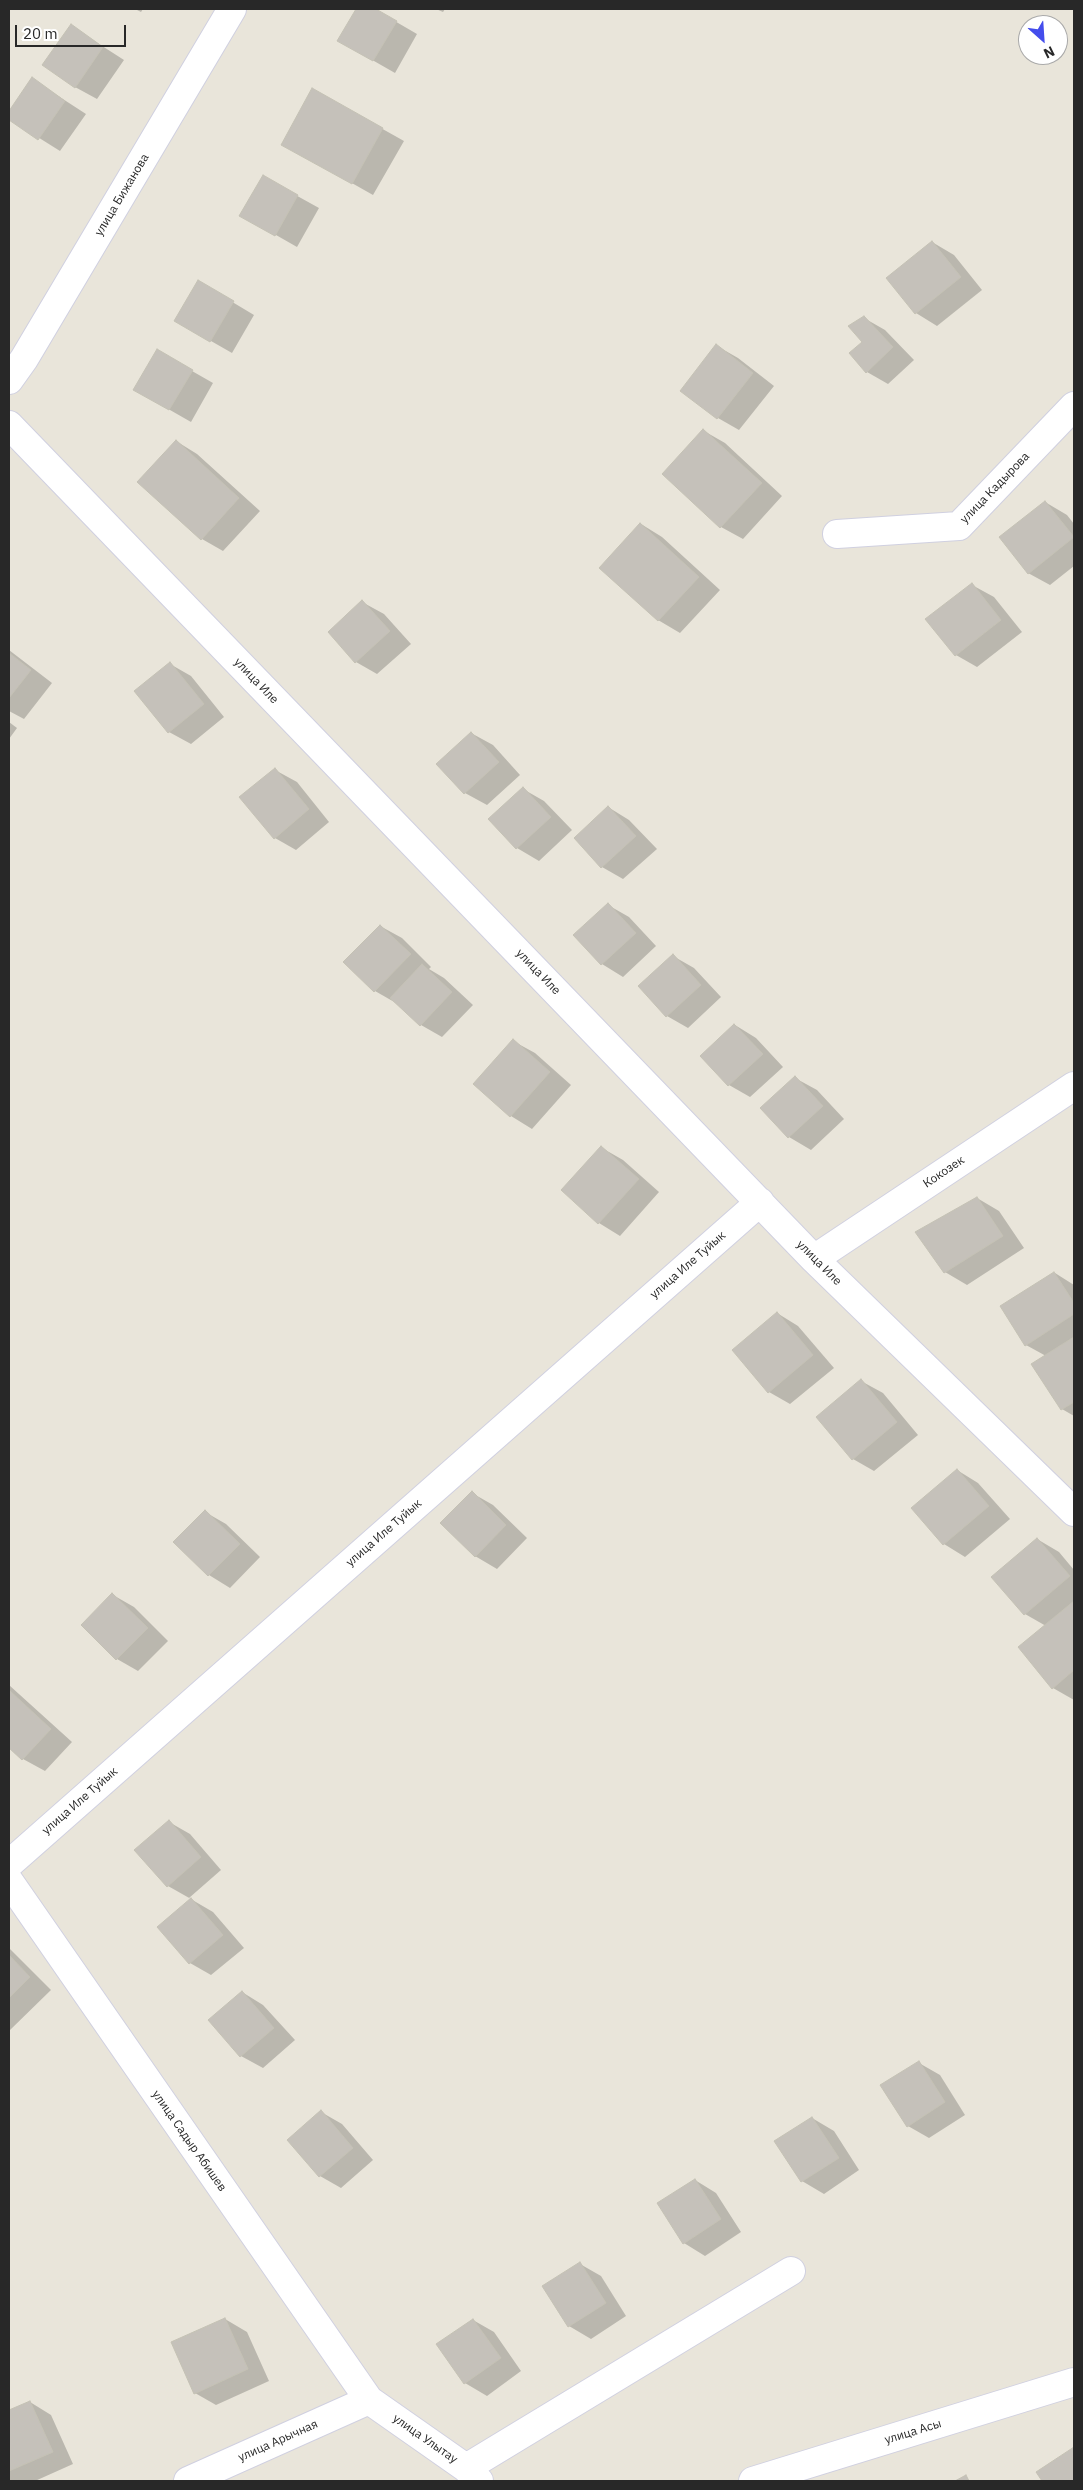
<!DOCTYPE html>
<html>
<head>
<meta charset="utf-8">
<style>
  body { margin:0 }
  #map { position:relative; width:1083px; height:2490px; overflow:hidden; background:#e9e5da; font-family:"IBM Plex Sans",sans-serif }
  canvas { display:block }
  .frame { position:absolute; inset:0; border:10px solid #282828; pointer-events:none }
  .north { position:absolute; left:1018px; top:15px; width:50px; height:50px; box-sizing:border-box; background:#fff; border:1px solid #a9a9a9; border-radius:50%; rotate:154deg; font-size:14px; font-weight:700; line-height:20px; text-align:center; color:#282828 }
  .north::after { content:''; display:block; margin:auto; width:18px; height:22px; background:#444dec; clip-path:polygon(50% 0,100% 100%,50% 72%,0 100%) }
  .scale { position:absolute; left:15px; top:25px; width:111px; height:22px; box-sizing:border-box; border:2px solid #282828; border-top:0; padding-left:6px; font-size:15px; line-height:18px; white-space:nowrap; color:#282828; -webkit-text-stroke:4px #fff; paint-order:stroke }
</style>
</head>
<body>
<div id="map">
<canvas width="1083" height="2490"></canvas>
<div class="frame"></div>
<div class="north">N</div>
<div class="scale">20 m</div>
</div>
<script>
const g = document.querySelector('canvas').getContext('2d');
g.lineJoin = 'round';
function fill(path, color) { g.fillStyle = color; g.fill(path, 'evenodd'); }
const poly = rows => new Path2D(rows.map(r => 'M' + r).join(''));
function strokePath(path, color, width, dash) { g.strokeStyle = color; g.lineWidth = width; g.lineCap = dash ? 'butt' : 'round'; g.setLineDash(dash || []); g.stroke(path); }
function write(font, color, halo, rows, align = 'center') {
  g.font = font + ' "IBM Plex Sans",sans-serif'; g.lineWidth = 4.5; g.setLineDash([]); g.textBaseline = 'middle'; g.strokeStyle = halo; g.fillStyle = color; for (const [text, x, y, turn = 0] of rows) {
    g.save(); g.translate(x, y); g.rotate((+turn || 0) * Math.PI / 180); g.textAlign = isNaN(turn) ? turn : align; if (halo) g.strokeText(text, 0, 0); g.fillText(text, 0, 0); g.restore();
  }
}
const shadow = poly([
  [135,9,143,9,141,12],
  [358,9,374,9,417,34,395,73,339,41],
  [436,9,445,9,443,12],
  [71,26,124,60,97,99,75,87],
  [32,79,86,114,60,151,9,119,9,113],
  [313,90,404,141,373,195,304,156],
  [263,177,319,208,297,247,241,215],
  [932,242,954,255,982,290,937,326,916,313],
  [199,282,254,315,232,353,176,321],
  [864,318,885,330,914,360,888,384,867,372],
  [717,346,738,358,774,386,739,430,718,418,682,390],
  [157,351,213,383,191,422,135,390],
  [704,431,725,443,782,496,743,539,721,527],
  [176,441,197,454,260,511,223,551,202,539],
  [1045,502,1067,515,1074,524,1074,566,1050,585,1028,573],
  [641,524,662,537,720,590,680,633,658,620],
  [972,585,994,597,1022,632,977,667,956,655],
  [362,602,384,614,411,644,377,674,356,662],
  [9,650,52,683,24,719,9,711],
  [170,664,191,676,224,717,191,744,169,732],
  [9,722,17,728,9,739],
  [471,733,493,745,520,775,487,805,465,793],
  [275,770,297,782,329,822,296,850,275,838],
  [523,789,544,801,572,830,539,861,517,848,490,819],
  [608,807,629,820,657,849,623,879,602,867],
  [608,905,629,917,656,946,623,977,602,964,575,935],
  [380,926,402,938,431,967,429,969,444,978,473,1005,442,1037,421,1025,396,1003,375,991],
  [673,956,694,968,721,997,688,1028,667,1016],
  [735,1025,756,1038,783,1067,750,1097,729,1085],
  [513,1041,535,1053,571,1085,532,1129,511,1116,474,1084],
  [795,1078,817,1090,844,1119,811,1150,789,1137,762,1108],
  [602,1148,623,1160,659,1192,620,1236,599,1223,563,1190],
  [977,1198,999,1211,1024,1248,967,1285,945,1272,917,1233],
  [1055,1273,1074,1285,1074,1416,1062,1409,1046,1356,1026,1345],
  [777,1313,798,1326,834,1368,790,1404,769,1392],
  [861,1381,883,1393,918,1435,874,1471,853,1459],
  [957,1470,978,1483,1010,1519,965,1557,944,1544,912,1508],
  [472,1493,493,1505,527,1538,497,1569,475,1556],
  [205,1512,226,1524,260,1557,230,1588,209,1575,175,1542],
  [1037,1539,1059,1552,1074,1570,1074,1700,1053,1688,1046,1626,1025,1614],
  [113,1595,134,1607,168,1641,138,1671,117,1659],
  [9,1685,72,1742,45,1771,23,1759,9,1746],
  [169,1822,190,1834,221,1870,189,1898,213,1912,244,1948,211,1975,190,1963,191,1899,168,1886],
  [9,1948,51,1990,9,2031],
  [242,1992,263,2005,295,2040,263,2068,241,2056,210,2020],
  [919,2063,940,2075,965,2115,929,2138,908,2126],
  [321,2112,342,2124,373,2160,341,2188,320,2176],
  [812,2118,834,2131,859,2170,824,2194,802,2181,776,2142],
  [695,2180,716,2193,741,2232,705,2256,684,2243],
  [580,2264,601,2276,626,2316,591,2339,569,2326,544,2287],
  [225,2319,247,2332,269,2381,216,2405,195,2393],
  [473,2320,494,2332,521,2371,487,2396,465,2383,437,2344],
  [30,2402,51,2415,73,2464,35,2481,10,2481,9,2412],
  [1074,2448,1074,2481,1044,2481,1038,2472]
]);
const building = poly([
  [356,9,376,9,397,21,373,61,337,41,356,9],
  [71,24,103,47,75,88,42,65,71,24],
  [32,77,65,101,38,140,9,120,9,111,32,77],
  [312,88,383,128,352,184,281,145,312,88],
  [263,175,298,195,275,236,239,216,263,175],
  [932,241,961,277,915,314,886,278,932,241],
  [198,280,234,301,210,342,174,321,198,280],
  [864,316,893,347,866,373,849,353,862,342,848,326,864,316],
  [716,344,753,373,717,419,680,391,716,344],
  [157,349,193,370,169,410,133,390,157,349],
  [703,429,762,483,720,528,662,474,703,429],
  [176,440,239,498,201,540,137,482,176,440],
  [1045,501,1074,537,1028,574,999,537,1045,501],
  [640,523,699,577,658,621,599,568,640,523],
  [972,583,1001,620,955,656,925,619,972,583],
  [362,600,390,631,355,663,328,632,362,600],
  [9,653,31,670,9,698,9,653],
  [170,662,204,704,168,733,134,691,170,662],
  [471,732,499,762,464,794,436,764,471,732],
  [275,768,309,809,274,839,239,797,275,768],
  [523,787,551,817,516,849,488,819,523,787],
  [608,806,636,836,601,868,574,838,608,806],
  [608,903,636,933,601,965,573,935,608,903],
  [380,925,411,954,374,992,343,962,380,925],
  [673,954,701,985,666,1017,638,986,673,954],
  [422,964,452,992,420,1026,390,998,422,964],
  [734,1024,763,1054,728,1086,700,1056,734,1024],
  [513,1039,550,1072,510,1117,473,1084,513,1039],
  [795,1076,823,1106,788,1138,760,1108,795,1076],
  [601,1146,639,1179,598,1224,561,1190,601,1146],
  [977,1197,1003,1236,944,1273,915,1232,977,1197],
  [1054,1272,1074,1303,1074,1314,1025,1346,1000,1306,1054,1272],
  [777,1312,813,1355,768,1393,732,1350,777,1312],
  [1074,1337,1074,1402,1061,1410,1031,1364,1074,1337],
  [861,1379,897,1422,852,1460,816,1417,861,1379],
  [957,1469,989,1506,943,1545,911,1508,957,1469],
  [472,1491,506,1525,475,1557,440,1523,472,1491],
  [205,1510,240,1544,208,1576,173,1542,205,1510],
  [1037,1538,1070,1576,1024,1615,991,1577,1037,1538],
  [112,1593,148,1628,116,1660,81,1625,112,1593],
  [1074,1601,1074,1670,1052,1689,1018,1647,1074,1601],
  [9,1690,51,1729,22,1760,9,1748,9,1690],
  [169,1820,201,1857,167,1887,134,1850,169,1820],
  [191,1898,223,1935,189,1964,157,1927,191,1898],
  [9,1955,30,1977,9,1998,9,1955],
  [242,1991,274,2028,240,2057,208,2020,242,1991],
  [919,2061,945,2102,907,2127,880,2085,919,2061],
  [321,2110,353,2148,319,2177,287,2140,321,2110],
  [812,2117,839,2158,801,2182,774,2141,812,2117],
  [695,2179,721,2219,683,2244,657,2203,695,2179],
  [580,2262,606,2303,568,2327,542,2286,580,2262],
  [225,2318,248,2369,194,2394,171,2342,225,2318],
  [473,2319,501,2358,464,2384,436,2344,473,2319],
  [30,2401,53,2452,9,2471,9,2410,30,2401],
  [1074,2447,1074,2481,1042,2481,1036,2472,1074,2447],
  [966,2475,969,2481,955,2481,966,2475]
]);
const minor = poly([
  [9,380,24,359,232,9],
  [9,425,814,1259,1074,1512],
  [837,534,959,526,1074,406],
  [814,1259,1074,1086],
  [9,1864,760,1202],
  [9,1881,369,2400,466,2468,479,2481],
  [466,2468,791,2271],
  [188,2481,369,2400],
  [753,2481,1074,2382]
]);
const streetNames = [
  ["улица Бижанова",122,195,-59],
  ["улица Кадырова",995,488,-46],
  ["улица Иле",256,681,46],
  ["улица Иле",538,972,46],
  ["Кокозек",944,1172,-34],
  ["улица Иле",819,1263,45],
  ["улица Иле Туйык",688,1265,-41],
  ["улица Иле Туйык",384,1533,-41],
  ["улица Иле Туйык",80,1801,-41],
  ["улица Садыр Абишев",189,2141,55],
  ["улица Асы",913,2432,-17],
  ["улица Улытау",425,2439,35],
  ["улица Арычная",278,2441,-24]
];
fill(shadow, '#0003');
fill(building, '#c5c1ba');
strokePath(building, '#c4c1b4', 1);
strokePath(minor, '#d0d0e0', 30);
strokePath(minor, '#fff', 28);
write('12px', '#282828', '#fff', streetNames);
</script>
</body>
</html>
